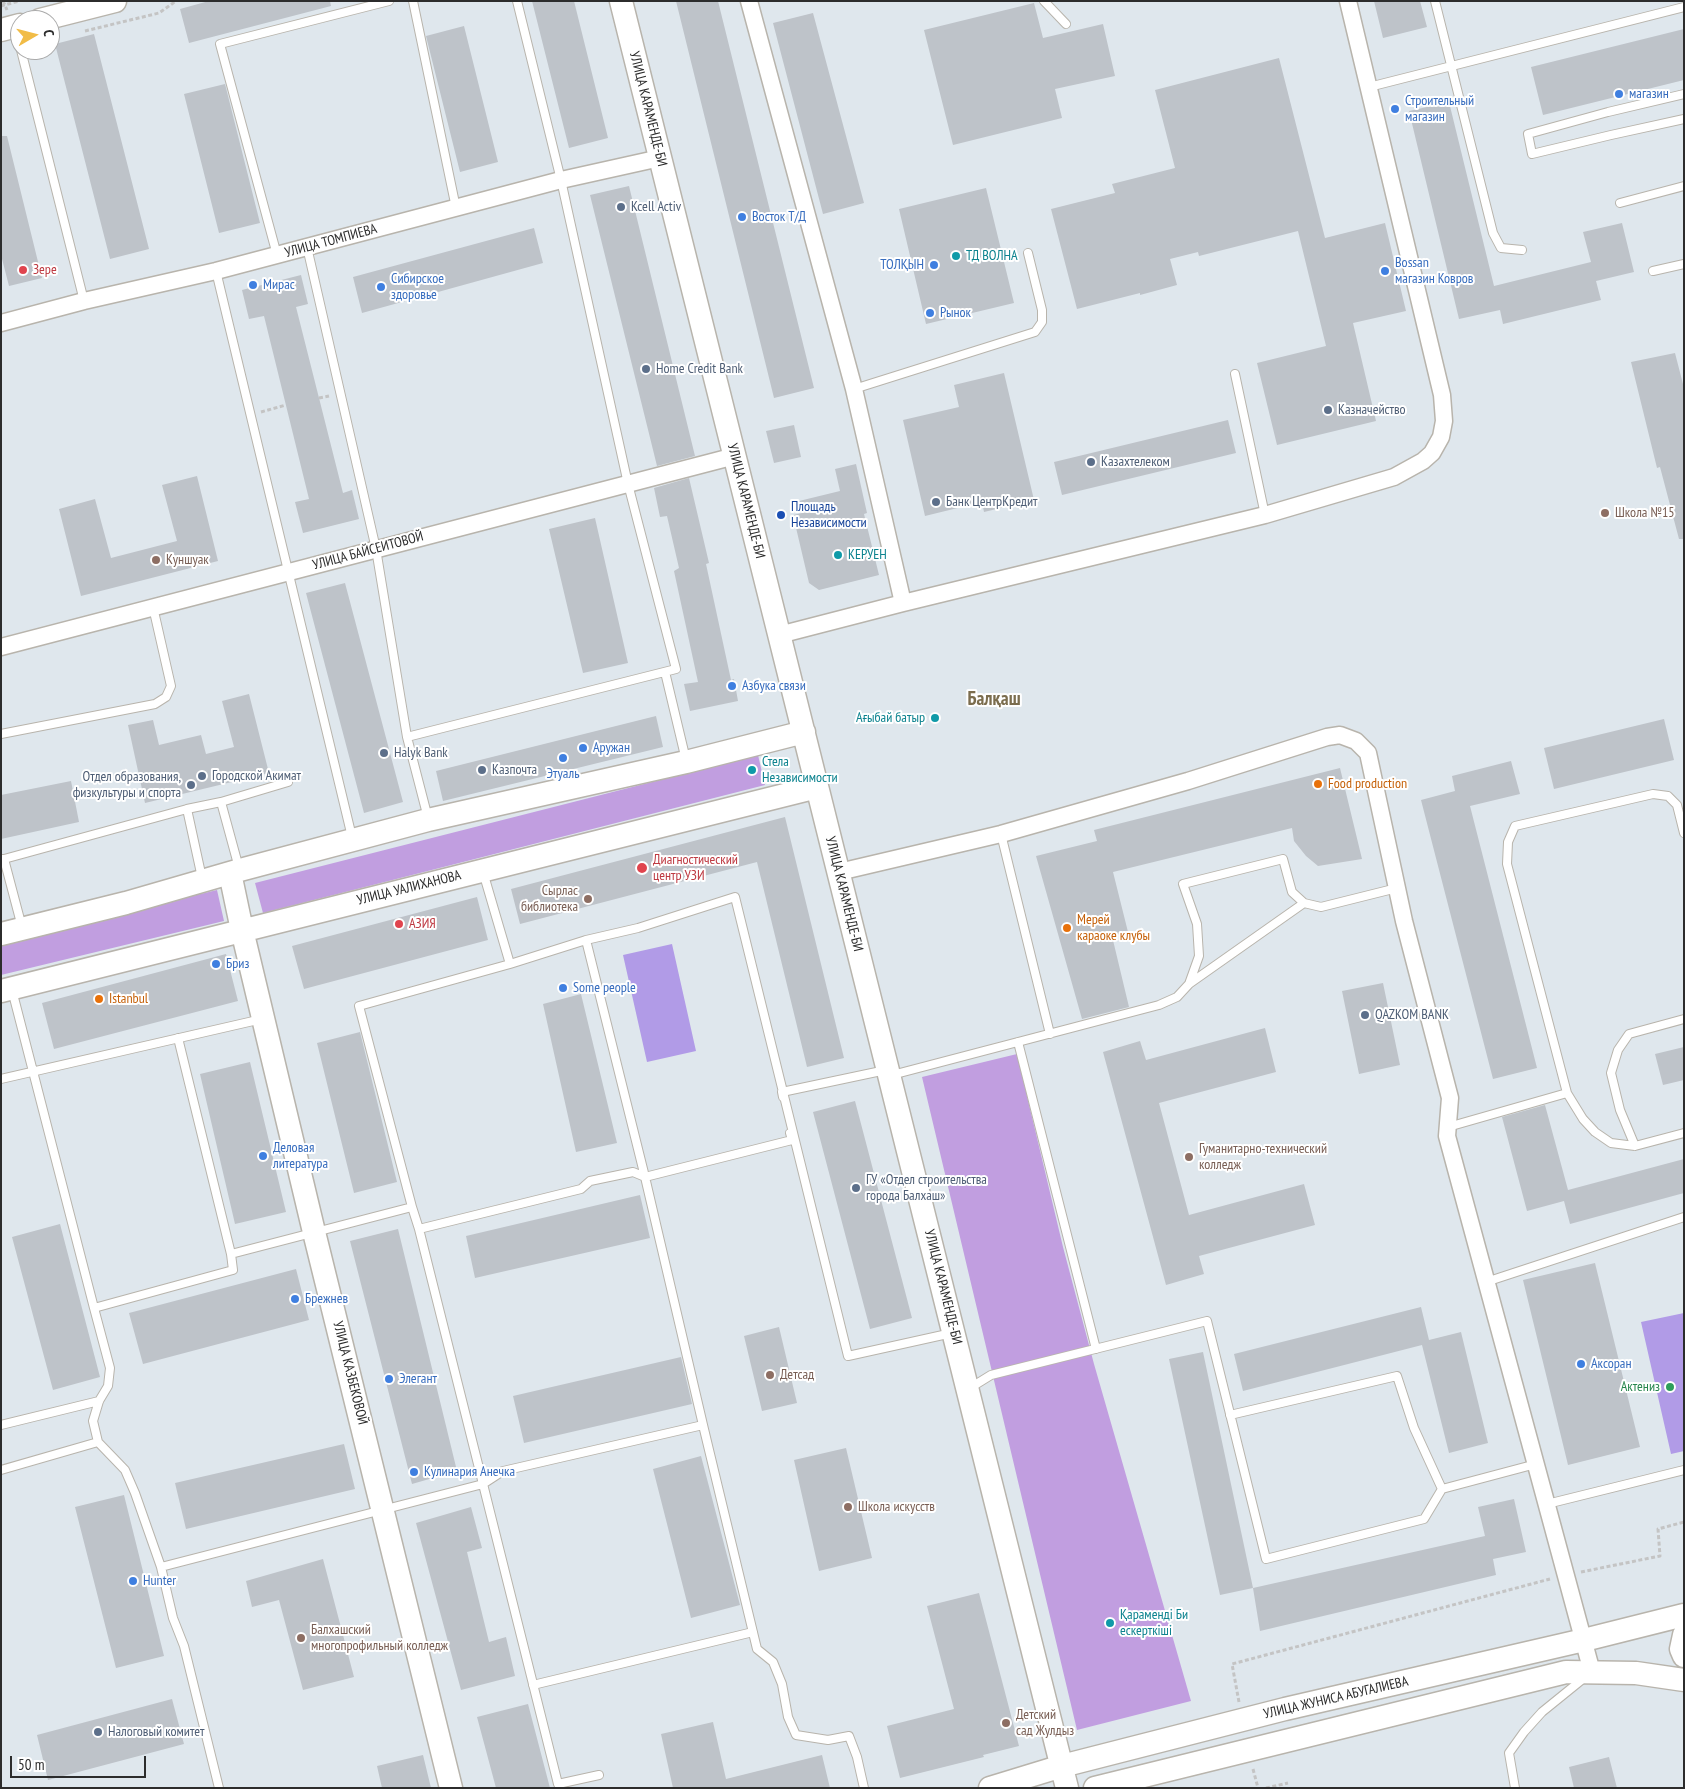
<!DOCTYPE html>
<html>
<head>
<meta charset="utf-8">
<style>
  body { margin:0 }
  #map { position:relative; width:1685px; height:1789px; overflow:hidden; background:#dfe7ed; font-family:"PT Sans Narrow",sans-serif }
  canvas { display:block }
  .frame { position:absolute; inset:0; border:2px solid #2c2c2c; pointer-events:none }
  .north { position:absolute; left:10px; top:10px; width:50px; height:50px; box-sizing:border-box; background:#fff; border:1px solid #ababab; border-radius:50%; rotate:82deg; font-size:14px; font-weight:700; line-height:20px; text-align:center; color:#2c2c2c }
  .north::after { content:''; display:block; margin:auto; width:18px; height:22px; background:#f1bc47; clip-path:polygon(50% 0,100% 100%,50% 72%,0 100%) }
  .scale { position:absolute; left:10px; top:1756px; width:136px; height:22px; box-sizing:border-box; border:2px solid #2c2c2c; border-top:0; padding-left:6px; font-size:15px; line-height:18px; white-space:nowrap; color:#2c2c2c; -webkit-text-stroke:4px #fff; paint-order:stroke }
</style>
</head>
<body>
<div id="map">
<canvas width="1685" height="1789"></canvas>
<div class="frame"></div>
<div class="north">С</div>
<div class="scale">50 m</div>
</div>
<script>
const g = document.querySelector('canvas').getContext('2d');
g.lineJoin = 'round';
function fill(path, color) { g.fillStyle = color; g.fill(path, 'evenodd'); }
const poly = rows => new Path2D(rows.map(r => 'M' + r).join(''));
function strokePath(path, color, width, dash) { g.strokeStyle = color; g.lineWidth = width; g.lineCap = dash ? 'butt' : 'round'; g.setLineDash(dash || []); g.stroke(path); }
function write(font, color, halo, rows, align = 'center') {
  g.font = font + ' "PT Sans Narrow",sans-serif'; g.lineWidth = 4; g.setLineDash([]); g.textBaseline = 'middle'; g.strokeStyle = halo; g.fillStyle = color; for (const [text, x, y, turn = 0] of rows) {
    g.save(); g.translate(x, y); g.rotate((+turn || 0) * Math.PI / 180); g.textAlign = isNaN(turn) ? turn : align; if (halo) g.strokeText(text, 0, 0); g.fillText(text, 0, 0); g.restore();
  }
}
const green = poly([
  [758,755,765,785,263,913,255,883],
  [217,890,224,921,1,975,1,942],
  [1017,1054,1063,1247,1094,1364,1191,1701,1077,1730,922,1077]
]);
const pitch = poly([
  [672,944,696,1051,647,1062,623,955],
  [1684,1313,1684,1451,1671,1454,1641,1322]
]);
const building = poly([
  [209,1,330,1,331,6,189,43,180,9],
  [532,1,574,1,608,138,569,148],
  [676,1,718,1,814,388,774,398],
  [1374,1,1420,1,1427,27,1383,38],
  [1034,3,1043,38,1103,24,1115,76,1055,89,1062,118,953,145,924,30],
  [813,13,864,203,823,214,773,23],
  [464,26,498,162,460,172,426,36],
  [1684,29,1684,80,1543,115,1531,67],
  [94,34,149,249,110,259,55,44],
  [1279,58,1325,238,1385,223,1406,311,1353,323,1376,421,1277,445,1257,363,1326,346,1298,231,1199,256,1198,252,1170,259,1177,285,1140,295,1140,293,1077,309,1051,209,1115,193,1112,184,1175,168,1155,90],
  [225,84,260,223,219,233,184,94],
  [1449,102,1494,286,1591,262,1583,232,1622,223,1634,272,1596,281,1601,300,1503,324,1500,310,1459,319,1409,111],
  [1,136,7,136,42,278,9,286,1,255],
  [629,186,695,456,657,466,590,195],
  [986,188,1014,303,926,324,899,209],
  [534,228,543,263,362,313,353,277],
  [301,275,308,304,296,307,343,493,352,490,359,519,303,533,295,502,309,499,264,316,249,319,242,290],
  [1675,353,1684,388,1684,539,1679,539,1660,467,1657,468,1631,362],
  [1004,373,1034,500,984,512,982,502,925,516,903,420,959,407,954,385],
  [1228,420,1236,453,1062,495,1054,462],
  [794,425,801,457,774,463,766,431],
  [856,464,867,513,864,514,879,575,819,590,809,583,793,515,802,513,799,501,840,491,835,469],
  [197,476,218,561,81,596,59,509,95,499,111,558,177,541,162,485],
  [689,478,709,563,706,564,731,680,734,679,738,701,690,711,684,684,698,682,674,571,679,568,667,516,660,517,654,488],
  [595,518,628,663,583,673,549,529],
  [345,583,403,802,364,813,306,593],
  [249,694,269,773,145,803,128,725,153,720,159,745,201,735,206,754,234,747,222,701],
  [656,716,663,747,443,801,436,771],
  [1664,719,1674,760,1554,789,1544,748],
  [1511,761,1520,794,1470,806,1537,1068,1493,1079,1421,800,1455,791,1452,776],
  [1340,768,1362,859,1318,866,1306,856,1294,841,1292,828,1113,872,1128,932,1112,936,1129,1007,1082,1019,1036,856,1097,841,1094,830],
  [71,781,79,822,1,839,1,795],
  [785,817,844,1058,807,1067,757,862,520,924,511,889],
  [477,897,488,940,304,989,292,946],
  [226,954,238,1001,54,1049,42,1003],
  [1383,983,1400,1065,1359,1074,1342,991],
  [581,994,617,1143,576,1152,543,1004],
  [1265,1028,1276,1072,1159,1103,1189,1215,1304,1184,1315,1225,1199,1256,1204,1274,1166,1285,1103,1052,1140,1041,1146,1060],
  [360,1032,397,1182,354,1193,317,1043],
  [1684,1047,1684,1080,1663,1085,1655,1054],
  [250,1062,286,1212,235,1224,200,1074],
  [855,1101,912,1318,870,1329,813,1112],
  [1545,1105,1568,1190,1684,1159,1684,1193,1570,1224,1564,1201,1527,1211,1502,1117],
  [640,1195,650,1238,475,1278,466,1236],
  [60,1224,100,1377,53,1390,12,1237],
  [398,1229,457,1471,412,1484,350,1241],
  [1595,1263,1640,1447,1568,1465,1523,1280],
  [296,1269,309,1320,143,1364,129,1313],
  [1421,1307,1429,1340,1461,1332,1488,1443,1449,1453,1422,1345,1243,1391,1234,1354],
  [779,1327,797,1403,762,1411,744,1336],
  [1203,1352,1253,1588,1220,1595,1169,1359],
  [681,1357,692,1404,524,1443,513,1396],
  [344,1444,355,1489,186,1529,175,1483],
  [846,1448,872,1558,819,1571,794,1460],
  [701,1456,740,1605,691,1618,653,1469],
  [124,1495,164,1656,116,1668,75,1507],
  [1514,1499,1526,1552,1493,1559,1496,1575,1260,1631,1253,1588,1485,1536,1478,1507],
  [471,1507,482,1548,467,1552,489,1642,506,1637,515,1676,461,1690,416,1523],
  [323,1559,354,1677,303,1690,279,1600,252,1607,246,1581],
  [979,1593,1019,1746,983,1755,984,1757,900,1778,887,1726,954,1709,927,1606],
  [172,1699,184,1744,48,1780,37,1735],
  [528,1704,550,1788,496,1788,477,1717],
  [713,1722,726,1779,822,1755,830,1788,673,1788,661,1734],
  [423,1755,431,1788,382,1788,377,1766],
  [1609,1757,1617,1788,1574,1788,1569,1767]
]);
const path = poly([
  [3,1,7,10],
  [1,6,19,1],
  [85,31,159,13,176,1],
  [319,398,329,396],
  [261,412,286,405],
  [1581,1572,1660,1556,1658,1529,1684,1522],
  [1239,1702,1232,1664,1550,1579],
  [1253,1769,1258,1788],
  [1266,1788,1288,1783]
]);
const lane = poly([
  [413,1,456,208],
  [1044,1,1066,24],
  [1435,1,1493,233,1501,248,1522,250],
  [16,29,20,47],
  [21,50,84,301],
  [1369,87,1684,7],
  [1684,94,1608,112,1528,134,1532,154,1611,135,1684,119],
  [1620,203,1684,186],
  [307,247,376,549,407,737,676,669,628,484,561,180,517,1],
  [277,255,220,44,389,1],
  [216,271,352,837],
  [1653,271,1684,264],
  [1235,374,1265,515],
  [854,389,1035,332,1042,322,1042,310,1028,253],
  [665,672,686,760],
  [1,734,155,704,166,697,171,686,153,607],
  [407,737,428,818],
  [221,802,239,868],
  [187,809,202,878],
  [1001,834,1050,1034],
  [1,859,4,859,22,927],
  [4,859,187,809,221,802,288,782],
  [483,872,510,964],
  [586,940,645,1177,703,1425],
  [1189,984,1304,903],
  [12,990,94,1308,233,1270,231,1254],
  [178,1038,231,1254,412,1207,359,1006,510,964,586,940,638,928,735,897,848,1356,952,1333],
  [1018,1042,1096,1349],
  [892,1075,1159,1005,1177,997,1189,984,1199,956,1197,924,1183,884,1283,859,1292,892,1304,903,1321,907,1397,888],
  [1,1079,262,1019],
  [1567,1093,1583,1119,1595,1132,1611,1143,1635,1146,1684,1133],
  [783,1097,782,1092,886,1070],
  [1448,1127,1567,1093,1507,864,1508,842,1515,826,1653,794,1668,796,1677,805,1684,833],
  [1635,1146,1620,1110,1611,1073,1618,1050,1629,1034,1684,1019],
  [419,1229,581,1189,590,1181,633,1172,645,1177,792,1140,790,1133],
  [1486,1282,1684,1217],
  [94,1308,110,1368,108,1386,99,1401,93,1421,98,1442,125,1470,135,1493,161,1567,173,1618,184,1646,219,1788],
  [970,1388,991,1375,1207,1321,1266,1559,1424,1519,1442,1489,1536,1464],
  [1230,1415,1397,1376,1414,1428,1442,1489],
  [1,1425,99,1401],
  [1,1470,98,1442],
  [1547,1504,1684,1470],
  [161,1567,483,1484,419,1229,412,1207],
  [533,1685,753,1632],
  [599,1775,558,1784,483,1484,503,1471,703,1425,757,1649,773,1662,782,1684,788,1717,796,1735,828,1740,849,1736,857,1757,864,1788],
  [1515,1788,1509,1753,1524,1732,1542,1712,1584,1678]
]);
const street = poly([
  [749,1,854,389,903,603],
  [1,323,84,301,216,271,561,180,660,158],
  [779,635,903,603,1265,515,1394,477,1423,461,1432,453,1441,437,1444,421,1442,395,1348,1],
  [1,647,735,456],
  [839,872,1001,834,1188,781,1327,737,1340,735,1356,741,1368,753,1404,921,1450,1098,1447,1136,1592,1672]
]);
const secondary = poly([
  [621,1,1067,1788],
  [40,20,115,1],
  [1,30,20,25],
  [230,873,242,930,314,1232,451,1788],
  [1,934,126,903,240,870,428,820,686,762,804,732],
  [1,991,817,787],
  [1684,1635,1681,1649,1684,1656],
  [990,1788,1062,1766,1285,1709,1584,1640,1684,1615],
  [1095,1788,1566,1672,1636,1673,1684,1680]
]);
const markers = [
  [1619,94,5,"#3f7fe0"],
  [1395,109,5,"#3f7fe0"],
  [621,207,5,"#5c6f8a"],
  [742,217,5,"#3f7fe0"],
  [956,256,5,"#0f9aa8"],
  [934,265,5,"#3f7fe0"],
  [23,270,5,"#e0444e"],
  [1385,271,5,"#3f7fe0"],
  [253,285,5,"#3f7fe0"],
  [381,287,5,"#3f7fe0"],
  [930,313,5,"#3f7fe0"],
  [646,369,5,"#5c6f8a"],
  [1328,410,5,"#5c6f8a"],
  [1091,462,5,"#5c6f8a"],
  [936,502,5,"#5c6f8a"],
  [1605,513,5,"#8d6e63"],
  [781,515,5,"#1a4fb4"],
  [838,555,5,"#0f9aa8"],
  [156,560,5,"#8d6e63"],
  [732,686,5,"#3f7fe0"],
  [935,718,5,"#0f9aa8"],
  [583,748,5,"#3f7fe0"],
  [384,753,5,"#5c6f8a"],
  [563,758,5,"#3f7fe0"],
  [482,770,5,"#5c6f8a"],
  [752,770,5,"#0f9aa8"],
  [202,776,5,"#5c6f8a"],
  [1318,784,5,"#e8710a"],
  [191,785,5,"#5c6f8a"],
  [642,868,6,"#e0444e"],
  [588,899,5,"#8d6e63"],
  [399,924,5,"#e0444e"],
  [1067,928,5,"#e8710a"],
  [216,964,5,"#3f7fe0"],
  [563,988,5,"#3f7fe0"],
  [99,999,5,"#e8710a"],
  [1365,1015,5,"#5c6f8a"],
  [263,1156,5,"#3f7fe0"],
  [1189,1157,5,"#8d6e63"],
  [856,1188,5,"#5c6f8a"],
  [295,1299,5,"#3f7fe0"],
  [1581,1364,5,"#3f7fe0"],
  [770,1375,5,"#8d6e63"],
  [389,1379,5,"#3f7fe0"],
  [1670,1387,5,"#2e9e5b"],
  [414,1472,5,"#3f7fe0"],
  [848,1507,5,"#8d6e63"],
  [133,1581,5,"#3f7fe0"],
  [1110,1623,5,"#0f9aa8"],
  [301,1638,5,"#8d6e63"],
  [1006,1723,5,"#8d6e63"],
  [98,1732,5,"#5c6f8a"]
];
const shopNames = [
  ["магазин",1629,94],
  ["Строительный",1405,101],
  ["магазин",1405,117],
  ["Восток Т/Д",752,217],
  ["Bossan",1395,263],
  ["магазин Ковров",1395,279],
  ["ТОЛҚЫН",924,265,"right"],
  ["Сибирское",391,279],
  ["здоровье",391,295],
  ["Мирас",263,285],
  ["Рынок",940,313],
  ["Азбука связи",742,686],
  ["Аружан",593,748],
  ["Этуаль",563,774,"center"],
  ["Бриз",226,964],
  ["Some people",573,988],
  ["Деловая",273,1148],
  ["литература",273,1164],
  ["Брежнев",305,1299],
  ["Аксоран",1591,1364],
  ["Элегант",399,1379],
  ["Кулинария Анечка",424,1472],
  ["Hunter",143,1581]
];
const streetNames = [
  ["УЛИЦА КАРАМЕНДЕ-БИ",648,109,76],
  ["УЛИЦА ТОМПИЕВА",331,241,-15],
  ["УЛИЦА КАРАМЕНДЕ-БИ",746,501,76],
  ["УЛИЦА БАЙСЕИТОВОЙ",368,551,-15],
  ["УЛИЦА УАЛИХАНОВА",409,888,-14],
  ["УЛИЦА КАРАМЕНДЕ-БИ",844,894,76],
  ["УЛИЦА КАРАМЕНДЕ-БИ",943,1287,76],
  ["УЛИЦА КАЗБЕКОВОЙ",350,1373,76],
  ["УЛИЦА ЖУНИСА АБУГАЛИЕВА",1336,1698,-13]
];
const serviceNames = [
  ["Kcell Activ",631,207],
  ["Home Credit Bank",656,369],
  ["Казначейство",1338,410],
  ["Казахтелеком",1101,462],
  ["Банк ЦентрКредит",946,502],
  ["Halyk Bank",394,753],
  ["Казпочта",492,770],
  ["Городской Акимат",212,776],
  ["Отдел образования,",181,777,"right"],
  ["физкультуры и спорта",181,793,"right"],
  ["QAZKOM BANK",1375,1015],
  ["ГУ «Отдел строительства",866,1180],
  ["города Балхаш»",866,1196],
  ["Налоговый комитет",108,1732]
];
const cultureNames = [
  ["ТД ВОЛНА",966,256],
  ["КЕРУЕН",848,555],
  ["Ағыбай батыр",925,718,"right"],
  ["Стела",762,762],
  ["Независимости",762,778],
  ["Қараменді Би",1120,1615],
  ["ескерткіші",1120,1631]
];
const healthNames = [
  ["Зере",33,270],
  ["Диагностический",653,860],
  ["центр УЗИ",653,876],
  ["АЗИЯ",409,924]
];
const transitNames = [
  ["Площадь",791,507],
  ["Независимости",791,523]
];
const educationNames = [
  ["Школа №15",1615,513],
  ["Куншуак",166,560],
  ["Сырлас",578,891,"right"],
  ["библиотека",578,907,"right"],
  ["Гуманитарно-технический",1199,1149],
  ["колледж",1199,1165],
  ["Детсад",780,1375],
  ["Школа искусств",858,1507],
  ["Балхашский",311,1630],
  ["многопрофильный колледж",311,1646],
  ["Детский",1016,1715],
  ["сад Жулдыз",1016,1731]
];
const foodNames = [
  ["Food production",1328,784],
  ["Мерей",1077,920],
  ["караоке клубы",1077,936],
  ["Istanbul",109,999]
];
const leisureNames = [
  ["Актениз",1660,1387]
];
const districtNames = [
  ["Балқаш",994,700]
];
fill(green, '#c19ee0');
fill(pitch, '#b19be7');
fill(building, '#bec3c9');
strokePath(lane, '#b8b4ac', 10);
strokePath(street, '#b8b4ac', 19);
strokePath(secondary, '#b8b4ac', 25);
strokePath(path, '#c4c4c4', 3, [4, 2.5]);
strokePath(lane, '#fff', 8);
strokePath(street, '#fff', 16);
strokePath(secondary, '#fff', 22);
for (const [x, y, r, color] of markers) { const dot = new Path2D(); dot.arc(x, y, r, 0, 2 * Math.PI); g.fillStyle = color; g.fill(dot); strokePath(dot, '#fff', 2); }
write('14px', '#366cbe', '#fff', shopNames, 'left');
write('14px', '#2c2c2c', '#fff', streetNames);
write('14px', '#4e5e75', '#fff', serviceNames, 'left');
write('14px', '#0d838f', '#fff', cultureNames, 'left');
write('14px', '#be3a42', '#fff', healthNames, 'left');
write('14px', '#164399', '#fff', transitNames, 'left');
write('14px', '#785e54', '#fff', educationNames, 'left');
write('14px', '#c56008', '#fff', foodNames, 'left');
write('14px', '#27864d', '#fff', leisureNames, 'right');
write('bold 19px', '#7b6d4e', '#fff', districtNames);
</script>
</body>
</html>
